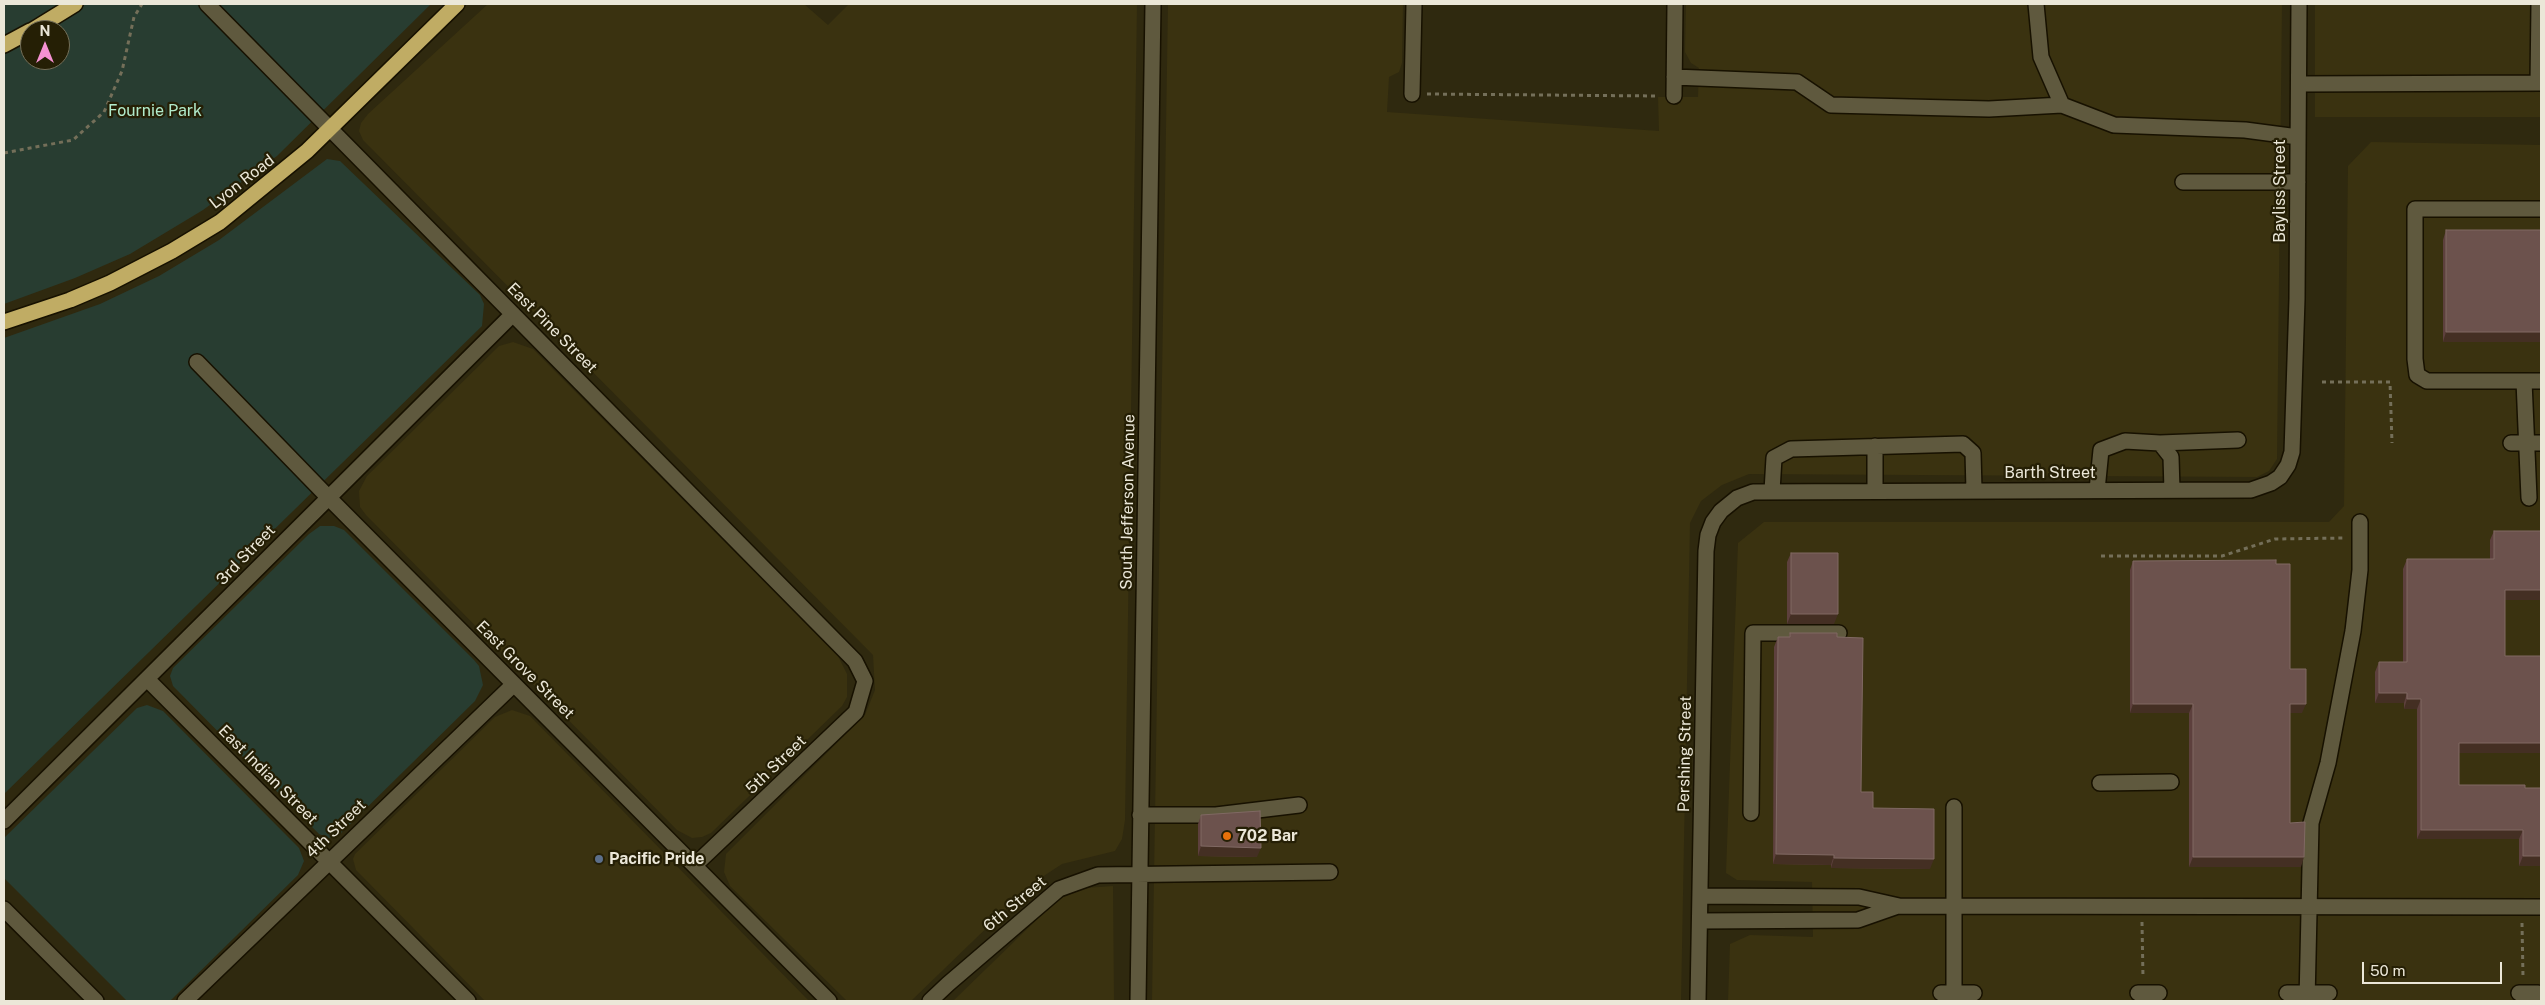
<!DOCTYPE html>
<html>
<head>
<meta charset="utf-8">
<style>
  body { margin:0 }
  #map { position:relative; width:2545px; height:1005px; overflow:hidden; background:#2f290f; font-family:"Public Sans",sans-serif }
  canvas { display:block }
  .frame { position:absolute; inset:0; border:5px solid #ebe7d8; pointer-events:none }
  .north { position:absolute; left:20px; top:20px; width:50px; height:50px; box-sizing:border-box; background:#251f05; border:1px solid #746f59; border-radius:50%; rotate:0deg; font-size:14px; font-weight:700; line-height:20px; text-align:center; color:#ebe7d8 }
  .north::after { content:''; display:block; margin:auto; width:18px; height:22px; background:#f591d2; clip-path:polygon(50% 0,100% 100%,50% 72%,0 100%) }
  .scale { position:absolute; left:2362px; top:962px; width:140px; height:22px; box-sizing:border-box; border:2px solid #ebe7d8; border-top:0; padding-left:6px; font-size:15px; line-height:18px; white-space:nowrap; color:#ebe7d8; -webkit-text-stroke:4px #251f05; paint-order:stroke }
</style>
</head>
<body>
<div id="map">
<canvas width="2545" height="1005"></canvas>
<div class="frame"></div>
<div class="north">N</div>
<div class="scale">50 m</div>
</div>
<script>
const g = document.querySelector('canvas').getContext('2d');
g.lineJoin = 'round';
function fill(path, color) { g.fillStyle = color; g.fill(path, 'evenodd'); }
const poly = rows => new Path2D(rows.map(r => 'M' + r).join(''));
function strokePath(path, color, width, dash) { g.strokeStyle = color; g.lineWidth = width; g.lineCap = dash ? 'butt' : 'round'; g.setLineDash(dash || []); g.stroke(path); }
function write(font, color, halo, rows, align = 'center') {
  g.font = font + ' "Public Sans",sans-serif'; g.lineWidth = 4.5; g.setLineDash([]); g.textBaseline = 'middle'; g.strokeStyle = halo; g.fillStyle = color; for (const [text, x, y, turn = 0] of rows) {
    g.save(); g.translate(x, y); g.rotate((+turn || 0) * Math.PI / 180); g.textAlign = isNaN(turn) ? turn : align; if (halo) g.strokeText(text, 0, 0); g.fillText(text, 0, 0); g.restore();
  }
}
const built = poly([
  [488,4,804,4,828,25,849,4,1137,4,1125,820,1122,839,1115,851,1062,864,1033,883,911,1001,847,1001,730,886,724,872,726,854,865,715,875,690,873,655,363,140,359,131,361,123,368,114],
  [1168,4,1403,4,1402,63,1399,72,1389,77,1387,112,1659,131,1658,97,1698,97,1699,68,1691,63,1685,52,1686,4,2282,4,2277,459,2269,471,2257,477,1749,474,1722,485,1701,501,1690,523,1681,1001,1152,1001],
  [2315,4,2541,4,2541,117,2315,117],
  [2371,142,2541,145,2541,1001,1728,1001,1730,944,1750,935,1813,937,1812,882,1737,880,1726,873,1738,543,1764,522,2329,522,2344,506,2348,166],
  [513,342,533,349,838,656,847,674,847,697,842,706,711,833,702,837,692,838,677,830,366,515,360,507,359,491,367,476,499,346],
  [512,710,530,716,809,1001,485,1001,356,870,353,859,355,854,495,717],
  [1113,886,1114,1001,953,1001,1057,900,1085,888]
]);
const green = poly([
  [4,4,431,4,277,156,203,210,130,254,75,278,4,304],
  [30,30,60,30,60,60,30,60],
  [327,159,340,161,480,295,484,304,482,326,4,794,4,338,100,304,159,276,219,240],
  [320,526,334,526,344,530,474,660,479,666,483,685,475,701,338,836,329,838,319,834,173,686,170,676,173,668,309,534],
  [147,705,163,711,299,848,304,861,298,875,170,1001,127,1001,4,878,4,838,137,708]
]);
const path = poly([
  [1427,94,1658,96],
  [4,153,73,140,104,112,122,71,134,17,142,4],
  [2322,382,2390,382,2392,443],
  [2101,556,2222,556,2275,539,2344,538],
  [2142,922,2143,978],
  [2522,923,2523,977]
]);
const minor = poly([
  [207,4,855,661,865,681,856,712,695,865],
  [2036,4,2041,57,2062,105],
  [1674,77,1797,82,1831,105,1989,109,2062,105,2114,125,2245,130,2298,137],
  [2538,83,2539,4],
  [2300,84,2541,83],
  [1412,94,1414,4],
  [1674,96,1675,4],
  [2183,182,2298,182],
  [2541,209,2415,209,2415,359,2417,375,2427,381,2541,381],
  [197,362,327,496,829,1001],
  [2524,381,2529,498],
  [2160,443,2238,440],
  [2511,443,2541,443],
  [2097,490,2101,450,2125,441,2160,443,2171,457,2172,490],
  [1772,491,1774,458,1791,449,1963,444,1973,453,1974,490],
  [1875,491,1875,446],
  [148,680,468,1001],
  [2100,783,2171,782],
  [1751,813,1753,633,1839,633],
  [1140,815,1216,815,1299,805],
  [4,821,513,314],
  [1700,896,1859,897,1899,906,2541,907],
  [4,909,96,1001],
  [1700,921,1858,920,1898,906],
  [1941,993,1974,993],
  [2138,993,2159,993],
  [2287,993,2329,993],
  [2519,993,2538,993],
  [185,1001,514,684],
  [930,1001,948,984,1059,889,1098,875,1330,872],
  [1138,1001,1153,4],
  [1698,1001,1706,551,1708,535,1713,522,1721,511,1737,498,1753,492,2251,490,2271,483,2280,477,2288,465,2292,452,2297,299,2299,4],
  [1954,1001,1954,807],
  [2307,1001,2311,823,2328,763,2353,631,2360,570,2360,522]
]);
const highway = poly([
  [33,30,75,4],
  [4,45,30,31],
  [4,322,70,300,110,283,172,251,220,222,307,151,457,4]
]);
const wall = poly([
  [2446,230,2541,230,2541,342,2443,342,2443,240],
  [2494,531,2541,600,2505,600,2505,656,2541,753,2459,753,2459,785,2525,788,2541,866,2519,866,2519,839,2417,839,2417,709,2404,709,2404,703,2375,703,2375,672,2379,662,2403,662,2403,569,2407,559,2490,559,2490,540],
  [1791,553,1834,624,1787,624,1787,562],
  [2133,561,2276,564,2290,669,2302,713,2290,713,2290,823,2301,867,2189,867,2189,713,2130,713,2130,570],
  [1790,633,1837,637,1861,792,1873,808,1930,869,1831,868,1831,865,1773,864,1774,647,1778,637,1789,637],
  [1201,815,1257,857,1198,856,1198,824]
]);
const shadedWall = poly([
  [2446,332,2541,332,2541,342,2443,342],
  [2505,590,2541,590,2541,600,2502,600],
  [1791,614,1838,614,1834,624,1787,624],
  [2379,693,2407,693,2404,703,2375,703],
  [2407,699,2421,699,2417,709,2404,709],
  [2133,704,2193,704,2189,713,2130,713],
  [2290,704,2306,704,2302,713,2286,713],
  [2459,743,2541,743,2541,753,2456,753],
  [2421,830,2523,830,2519,839,2417,839],
  [1201,846,1261,848,1257,857,1198,856],
  [1776,854,1834,855,1831,865,1773,864],
  [2523,856,2541,856,2541,866,2519,866],
  [2193,857,2304,857,2301,867,2189,867],
  [1834,858,1934,859,1930,869,1831,868]
]);
const building = poly([
  [2446,230,2541,230,2541,332,2446,332,2446,230],
  [2494,531,2541,531,2541,590,2505,590,2505,656,2541,656,2541,743,2459,743,2459,785,2525,785,2525,788,2541,788,2541,856,2523,856,2523,830,2421,830,2421,699,2407,699,2407,693,2379,693,2379,662,2407,662,2407,559,2494,559,2494,531],
  [1791,553,1838,553,1838,614,1791,614,1791,553],
  [2276,560,2276,564,2290,564,2290,669,2306,669,2306,704,2290,704,2290,823,2305,822,2304,857,2193,857,2193,704,2133,704,2133,561,2276,560],
  [1790,633,1837,633,1837,637,1863,638,1861,792,1873,792,1873,808,1934,809,1934,859,1834,858,1834,855,1776,854,1778,637,1790,637,1790,633],
  [1260,811,1261,848,1201,846,1201,815,1260,811]
]);
const markers = [
  [1227,836,5,"#e8710a"],
  [599,859,5,"#5c6f8a"]
];
const parkNames = [
  ["Fournie Park",155,111]
];
const streetNames = [
  ["Lyon Road",242,182,-38],
  ["Bayliss Street",2280,191,-90],
  ["East Pine Street",552,328,45],
  ["Barth Street",2050,473],
  ["South Jefferson Avenue",1128,502,-89],
  ["3rd Street",246,555,-46],
  ["East Grove Street",525,670,45],
  ["Pershing Street",1685,754,-89],
  ["5th Street",776,765,-44],
  ["East Indian Street",268,775,45],
  ["4th Street",336,829,-44],
  ["6th Street",1015,904,-40]
];
const poiNames = [
  ["702 Bar",1237,836],
  ["Pacific Pride",609,859]
];
fill(built, '#3a3210');
fill(green, '#283d31');
strokePath(minor, '#171100', 18);
strokePath(highway, '#171100', 18);
strokePath(path, '#746f59', 3, [4, 4]);
strokePath(minor, '#5f593e', 15);
strokePath(highway, '#c0ac64', 15);
fill(wall, '#5d403d');
fill(shadedWall, '#442f23');
fill(building, '#6c524d');
strokePath(building, '#806963', 1);
for (const [x, y, r, color] of markers) { const dot = new Path2D(); dot.arc(x, y, r, 0, 2 * Math.PI); g.fillStyle = color; g.fill(dot); strokePath(dot, '#251f05', 2); }
write('16px', '#b1ebcb', '#251f05', parkNames);
write('16px', '#ebe7d8', '#251f05', streetNames);
write('bold 16px', '#ebe7d8', '#251f05', poiNames, 'left');
</script>
</body>
</html>
